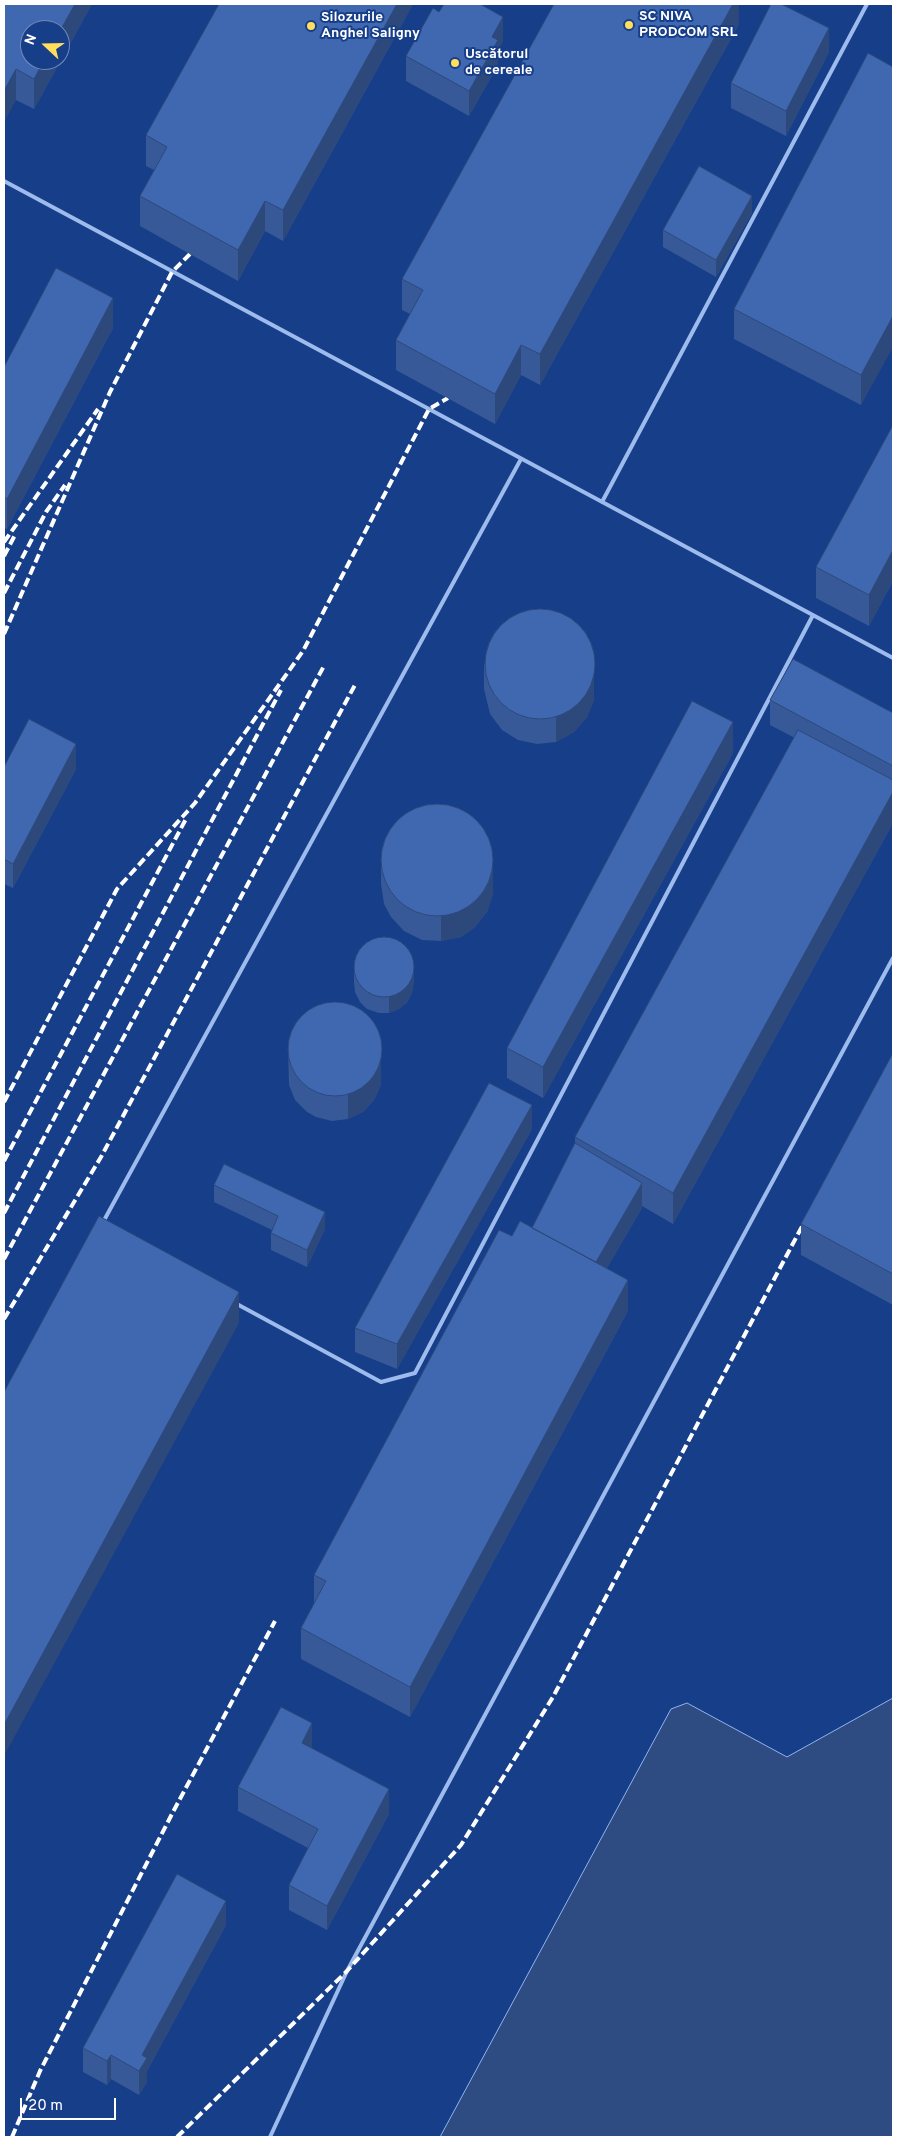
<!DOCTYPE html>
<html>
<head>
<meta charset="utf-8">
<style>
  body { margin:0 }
  #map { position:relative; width:897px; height:2141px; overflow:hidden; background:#173e88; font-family:Overpass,sans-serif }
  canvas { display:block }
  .frame { position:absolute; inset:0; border:5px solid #fff; pointer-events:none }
  .north { position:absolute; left:20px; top:20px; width:50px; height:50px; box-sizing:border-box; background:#173e88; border:1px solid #748bb8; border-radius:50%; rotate:291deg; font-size:14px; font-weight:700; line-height:20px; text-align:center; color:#fff }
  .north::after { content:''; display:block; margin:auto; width:18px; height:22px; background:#ffdf5b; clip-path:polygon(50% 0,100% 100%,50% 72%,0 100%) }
  .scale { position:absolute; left:20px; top:2098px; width:96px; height:22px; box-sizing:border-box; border:2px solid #fff; border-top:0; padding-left:6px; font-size:15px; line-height:18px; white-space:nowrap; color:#fff; -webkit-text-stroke:4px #173e88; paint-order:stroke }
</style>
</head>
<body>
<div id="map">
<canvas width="897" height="2141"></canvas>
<div class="frame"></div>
<div class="north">N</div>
<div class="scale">20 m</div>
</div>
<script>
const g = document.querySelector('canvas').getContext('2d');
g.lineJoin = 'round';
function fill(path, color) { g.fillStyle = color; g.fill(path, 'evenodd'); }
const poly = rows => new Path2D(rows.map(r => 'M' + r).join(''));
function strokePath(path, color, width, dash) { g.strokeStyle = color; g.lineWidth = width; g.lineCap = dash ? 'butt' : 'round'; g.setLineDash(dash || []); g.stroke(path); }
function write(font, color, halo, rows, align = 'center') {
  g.font = font + ' Overpass,sans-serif'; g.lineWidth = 4; g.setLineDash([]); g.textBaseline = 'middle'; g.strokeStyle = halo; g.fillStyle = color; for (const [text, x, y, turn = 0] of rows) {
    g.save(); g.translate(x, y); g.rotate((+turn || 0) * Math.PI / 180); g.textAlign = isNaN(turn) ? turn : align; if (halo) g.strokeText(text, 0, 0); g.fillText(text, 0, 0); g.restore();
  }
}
const water = poly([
  [893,1698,893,2137,440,2137,671,1709,687,1703,787,1757,893,1698]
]);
const service = poly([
  [4,181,893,658],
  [602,502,867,4],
  [102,1224,521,459],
  [235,1303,381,1382,415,1373,813,615],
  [270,2137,347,1971,893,958]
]);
const rail = poly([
  [4,542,98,409],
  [4,556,15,535],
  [4,593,46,512,65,485],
  [4,634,110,392,172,272,190,254],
  [4,1102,117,889,195,803,303,651,429,409,448,398],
  [4,1161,187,817],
  [4,1213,281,690],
  [4,1259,325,664],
  [4,1319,101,1157,356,683],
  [12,2137,40,2071,173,1812,275,1621],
  [177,2137,347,1971,461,1845,553,1697,807,1217]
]);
const wall = poly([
  [4,4,92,4,34,109,16,100],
  [413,4,283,241,265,231,238,281,140,226,140,196,154,170,146,166,146,135],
  [739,4,739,24,540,385,521,375,495,424,396,370,396,340,410,314,402,310,402,279],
  [439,12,503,41,498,51,498,65,469,116,406,81,406,56],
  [829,52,786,136,731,108,731,83],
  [893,67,861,405,734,339,734,309],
  [752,213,716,277,663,247,663,230],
  [113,328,7,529,4,528,4,367],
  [893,425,893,581,869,626,816,598,816,567],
  [484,664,594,700,587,717,574,732,556,742,537,744,518,740,502,730,490,714,484,689],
  [770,700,893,713,893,823,673,1224,642,1206,642,1208,607,1268,628,1311,410,1717,301,1659,301,1628,314,1604,314,1575,512,1236,532,1228,575,1143,575,1137,795,738,770,725],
  [733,753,543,1098,507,1078,507,1048],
  [4,767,76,769,13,888,4,884],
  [381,860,493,894,487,912,474,928,461,937,441,941,422,940,404,931,391,917,384,904,381,884],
  [354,965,414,981,412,993,407,1002,399,1009,389,1013,379,1013,367,1009,360,1002,355,992,354,982],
  [288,1044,381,1085,374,1100,363,1112,348,1119,332,1121,316,1117,307,1112,295,1100,289,1085],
  [893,1053,893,1305,801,1255,801,1224],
  [532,1129,397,1369,355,1352,355,1328],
  [214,1185,325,1229,307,1267,271,1250,271,1233,272,1230,214,1202],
  [312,1747,312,1749,389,1814,327,1930,289,1910,289,1885,308,1848,238,1811,238,1787],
  [226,1925,147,2071,147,2082,139,2095,111,2079,107,2085,83,2072,83,2048]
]);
const shadedWall = poly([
  [75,4,92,4,34,109,34,79,44,60,60,60,60,31],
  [397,4,413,4,283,241,283,210],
  [733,4,739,4,739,24,540,385,540,354],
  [503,17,503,41,498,51,498,65,469,116,469,91,492,37],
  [829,28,829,52,786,136,786,111],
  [16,69,16,100,4,122,4,91],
  [752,196,752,213,716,277,716,260],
  [265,201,265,231,238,281,238,250],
  [113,298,113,328,7,529,7,499],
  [893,316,893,347,861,405,861,375],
  [521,345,521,375,495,424,495,394],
  [893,550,893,581,869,626,869,595],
  [594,675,594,700,587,717,574,732,556,742,556,717],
  [733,722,733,753,543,1098,543,1067],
  [76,744,76,769,13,888,13,864],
  [893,792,893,823,673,1224,673,1193],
  [493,869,493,894,487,912,474,928,461,937,441,941,441,917],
  [414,964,414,981,412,993,407,1002,399,1009,389,1013,389,996],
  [381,1060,381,1085,374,1100,363,1112,348,1119,348,1095],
  [532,1105,532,1129,397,1369,397,1344],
  [642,1183,642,1208,593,1292,593,1267],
  [325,1212,325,1229,307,1267,307,1250],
  [628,1280,628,1311,410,1717,410,1687],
  [239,1292,239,1323,4,1756,4,1725],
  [312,1723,312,1747,302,1768,302,1743],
  [389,1789,389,1814,327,1930,327,1906],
  [226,1901,226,1925,147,2071,147,2082,139,2095,139,2071,142,2055],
  [111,2055,111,2079,107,2085,107,2061]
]);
const building = poly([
  [4,4,75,4,60,31,30,30,30,60,44,60,34,79,16,69,4,91,4,4],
  [219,4,397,4,283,210,265,201,238,250,140,196,167,147,146,135,219,4],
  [444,4,480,4,503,17,492,37,498,40,469,91,406,56,433,8,439,12,444,4],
  [554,4,733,4,540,354,521,345,495,394,396,340,423,290,402,279,554,4],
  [771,4,781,4,829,28,786,111,731,83,771,4],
  [868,53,893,67,893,316,861,375,734,309,868,53],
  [699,166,752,196,716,260,663,230,699,166],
  [56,268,113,298,7,499,4,497,4,367,56,268],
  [893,425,893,550,869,595,816,567,893,425],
  '485 664a55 55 0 1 1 110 0a55 55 0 1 1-110 0Z',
  [793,659,893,713,893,766,770,700,793,659],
  [692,701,733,722,543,1067,507,1048,692,701],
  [29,719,76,744,13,864,4,859,4,767,29,719],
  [798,730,893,780,893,792,673,1193,575,1137,798,730],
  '381 860a56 56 0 1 1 112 0a56 56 0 1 1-112 0Z',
  '354 967a30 30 0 1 1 60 0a30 30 0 1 1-60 0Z',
  '288 1049a47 47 0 1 1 94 0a47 47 0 1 1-94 0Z',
  [893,1053,893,1274,801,1224,893,1053],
  [489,1083,532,1105,397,1344,355,1328,489,1083],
  [575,1143,642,1183,596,1262,532,1228,575,1143],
  [224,1164,325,1212,307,1250,271,1233,278,1216,214,1185,224,1164],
  [99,1216,239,1292,4,1725,4,1392,99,1216],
  [520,1221,628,1280,410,1687,301,1628,326,1581,314,1575,499,1230,512,1236,520,1221],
  [281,1707,312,1723,302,1743,389,1789,327,1906,289,1885,318,1829,238,1787,281,1707],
  [177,1874,226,1901,142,2055,147,2058,139,2071,111,2055,107,2061,83,2048,177,1874]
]);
const markers = [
  [629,25,5,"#ffdf5b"],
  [311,26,5,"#ffdf5b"],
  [455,63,5,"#ffdf5b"]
];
const poiNames = [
  ["SC NIVA",639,17],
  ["PRODCOM SRL",639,33],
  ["Silozurile",321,18],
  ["Anghel Saligny",321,34],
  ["Uscătorul",465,55],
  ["de cereale",465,71]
];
fill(water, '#2e4b82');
strokePath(water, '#91b4f0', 1);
strokePath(service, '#9ebbee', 4);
strokePath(rail, '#fff', 4, [9, 4]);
fill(wall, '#375998');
fill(shadedWall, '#2d497c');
fill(building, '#4068b1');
strokePath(building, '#2d497c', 1);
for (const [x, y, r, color] of markers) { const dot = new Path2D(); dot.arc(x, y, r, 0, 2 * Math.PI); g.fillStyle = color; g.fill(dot); strokePath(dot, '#173e88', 2); }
write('bold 14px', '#fff', '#173e88', poiNames, 'left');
</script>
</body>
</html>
